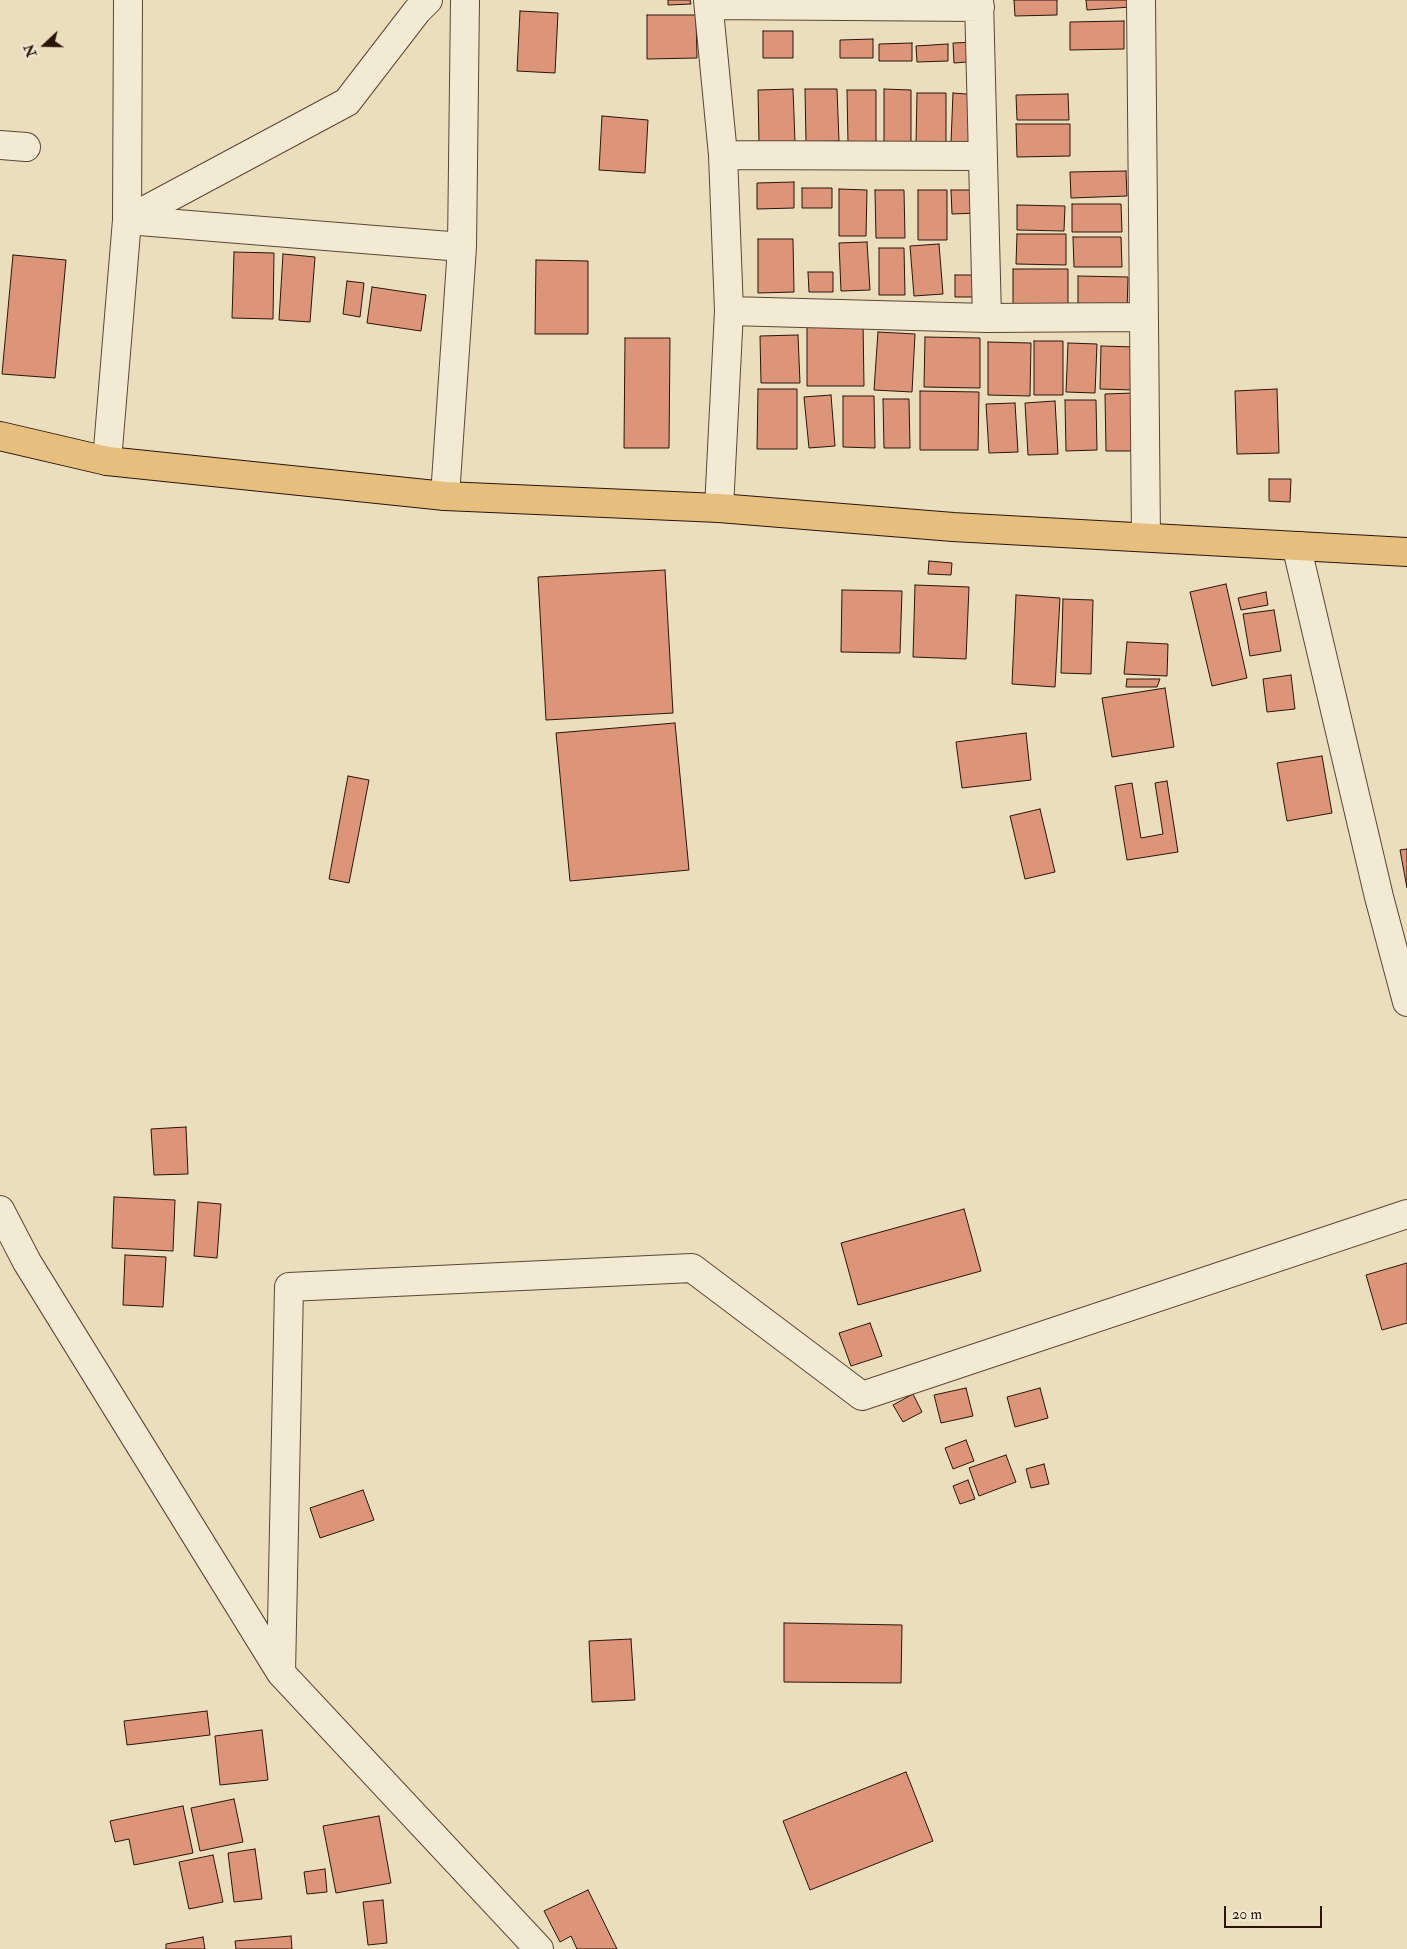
<!DOCTYPE html>
<html>
<head>
<meta charset="utf-8">
<style>
  body { margin:0 }
  #map { position:relative; width:1407px; height:1949px; overflow:hidden; background:#ebdebc; font-family:"IM FELL Double Pica",serif }
  canvas { display:block }
  .north { position:absolute; left:20px; top:20px; width:50px; height:50px; -webkit-text-stroke:4px #f2ead3; paint-order:stroke; rotate:249deg; font-size:14px; font-weight:700; line-height:20px; text-align:center; color:#2a140b }
  .north::after { content:''; display:block; margin:auto; width:18px; height:22px; background:#2a140b; clip-path:polygon(50% 0,100% 100%,50% 72%,0 100%) }
  .scale { position:absolute; left:1224px; top:1906px; width:98px; height:22px; box-sizing:border-box; border:2px solid #2a140b; border-top:0; padding-left:6px; font-size:15px; line-height:18px; white-space:nowrap; color:#2a140b; -webkit-text-stroke:4px #f2ead3; paint-order:stroke }
</style>
</head>
<body>
<div id="map">
<canvas width="1407" height="1949"></canvas>
<div class="north">N</div>
<div class="scale">20 m</div>
</div>
<script>
const g = document.querySelector('canvas').getContext('2d');
g.lineJoin = 'round';
function fill(path, color) { g.fillStyle = color; g.fill(path, 'evenodd'); }
const poly = rows => new Path2D(rows.map(r => 'M' + r).join(''));
function strokePath(path, color, width, dash) { g.strokeStyle = color; g.lineWidth = width; g.lineCap = dash ? 'butt' : 'round'; g.setLineDash(dash || []); g.stroke(path); }
const building = poly([
  [668,0,690,0,691,4,668,5,668,0],
  [1014,0,1057,0,1057,15,1015,16,1014,0],
  [1086,0,1130,0,1131,7,1087,10,1086,0],
  [520,11,558,13,555,73,517,71,520,11],
  [647,15,696,15,697,58,647,59,647,15],
  [1124,21,1124,49,1070,50,1070,22,1124,21],
  [763,31,793,31,793,58,763,58,763,31],
  [873,39,873,58,840,58,840,40,873,39],
  [978,42,979,61,954,63,953,43,978,42],
  [912,43,912,61,879,61,879,44,912,43],
  [948,44,948,61,917,62,916,46,948,44],
  [793,89,795,142,759,143,758,90,793,89],
  [805,89,837,89,839,141,806,142,805,89],
  [884,89,911,90,911,144,884,144,884,89],
  [847,90,876,90,876,143,848,143,847,90],
  [917,93,946,93,946,144,916,144,917,93],
  [953,93,979,95,978,144,951,143,953,93],
  [1068,94,1069,120,1017,120,1016,95,1068,94],
  [602,116,648,120,645,173,599,170,602,116],
  [1016,124,1070,124,1070,156,1017,157,1016,124],
  [1126,171,1127,196,1071,198,1070,172,1126,171],
  [794,182,794,208,757,209,757,183,794,182],
  [802,188,832,188,832,208,802,208,802,188],
  [839,189,867,190,866,236,839,236,839,189],
  [875,190,904,190,905,238,876,238,875,190],
  [918,190,947,190,947,240,918,240,918,190],
  [951,190,979,190,979,213,952,214,951,190],
  [1072,204,1121,204,1122,232,1072,232,1072,204],
  [1017,205,1065,206,1064,231,1017,230,1017,205],
  [1017,234,1066,234,1066,265,1016,264,1017,234],
  [1073,237,1121,237,1122,267,1074,267,1073,237],
  [758,239,793,239,794,292,758,293,758,239],
  [867,242,870,290,841,291,839,243,867,242],
  [939,244,943,294,914,296,910,246,939,244],
  [879,248,904,248,905,295,879,295,879,248],
  [234,252,274,253,273,319,232,318,234,252],
  [283,254,315,257,310,322,279,320,283,254],
  [13,255,66,260,55,378,2,374,13,255],
  [536,260,588,261,588,334,535,334,536,260],
  [1013,269,1068,269,1068,306,1013,306,1013,269],
  [808,272,833,272,833,292,809,292,808,272],
  [955,275,982,275,981,297,955,297,955,275],
  [1078,276,1128,277,1127,311,1078,310,1078,276],
  [347,281,364,283,360,317,343,314,347,281],
  [372,287,426,295,421,331,367,323,372,287],
  [807,323,863,323,864,386,807,386,807,323],
  [878,332,915,334,912,392,874,390,878,332],
  [798,335,800,383,761,383,760,336,798,335],
  [925,337,980,338,980,388,924,387,925,337],
  [625,338,670,338,669,448,624,448,625,338],
  [1034,341,1063,341,1063,395,1034,395,1034,341],
  [988,342,1031,343,1030,396,988,395,988,342],
  [1068,343,1097,344,1095,393,1066,392,1068,343],
  [1101,346,1136,347,1134,390,1100,389,1101,346],
  [758,389,797,389,797,449,757,449,758,389],
  [1277,389,1279,453,1237,454,1235,391,1277,389],
  [920,391,979,392,978,450,920,450,920,391],
  [1134,393,1135,451,1106,451,1105,394,1134,393],
  [831,395,835,446,809,448,804,397,831,395],
  [843,396,874,396,875,448,843,447,843,396],
  [883,399,909,399,910,448,884,448,883,399],
  [1065,400,1096,400,1097,450,1066,451,1065,400],
  [1055,401,1058,454,1028,455,1025,403,1055,401],
  [1015,403,1018,452,989,453,986,404,1015,403],
  [1269,479,1291,479,1290,502,1269,501,1269,479],
  [929,561,952,563,951,575,928,574,929,561],
  [665,570,673,713,546,720,538,577,665,570],
  [1226,584,1247,678,1212,686,1190,592,1226,584],
  [915,585,969,587,966,659,913,657,915,585],
  [842,590,902,591,900,653,841,652,842,590],
  [1266,592,1268,605,1241,610,1238,598,1266,592],
  [1016,595,1060,598,1055,687,1012,684,1016,595],
  [1063,599,1093,600,1091,674,1061,673,1063,599],
  [1274,610,1281,651,1250,656,1243,614,1274,610],
  [1127,642,1168,644,1167,676,1124,674,1127,642],
  [1291,675,1295,709,1267,712,1263,679,1291,675],
  [1127,679,1160,679,1157,687,1126,687,1127,679],
  [1165,688,1174,747,1112,757,1102,698,1165,688],
  [675,723,689,870,570,881,556,733,675,723],
  [1026,733,1031,780,962,788,956,742,1026,733],
  [1322,756,1332,813,1287,821,1277,763,1322,756],
  [348,776,369,780,349,883,329,879,348,776],
  [1167,781,1178,852,1127,860,1115,786,1132,783,1141,838,1163,834,1155,783,1167,781],
  [1040,809,1055,872,1025,879,1010,816,1040,809],
  [1407,849,1407,888,1400,850,1407,849],
  [186,1127,188,1174,154,1175,151,1129,186,1127],
  [114,1197,175,1200,173,1251,112,1248,114,1197],
  [198,1202,221,1204,217,1258,194,1256,198,1202],
  [964,1209,981,1271,858,1305,841,1243,964,1209],
  [125,1255,166,1257,163,1307,123,1305,125,1255],
  [1407,1263,1407,1323,1382,1330,1366,1275,1407,1263],
  [870,1323,882,1356,851,1366,839,1333,870,1323],
  [966,1388,973,1416,941,1423,934,1395,966,1388],
  [1040,1388,1048,1418,1015,1427,1007,1397,1040,1388],
  [913,1394,922,1412,903,1422,893,1405,913,1394],
  [966,1440,974,1461,953,1469,945,1448,966,1440],
  [1006,1455,1016,1482,979,1496,969,1468,1006,1455],
  [1044,1464,1049,1484,1031,1488,1026,1469,1044,1464],
  [968,1480,975,1499,960,1504,953,1486,968,1480],
  [363,1490,374,1520,320,1538,310,1508,363,1490],
  [784,1623,902,1625,901,1683,784,1682,784,1623],
  [631,1639,635,1700,592,1702,589,1641,631,1639],
  [207,1711,210,1735,127,1745,124,1721,207,1711],
  [262,1730,268,1780,220,1785,215,1736,262,1730],
  [906,1772,933,1841,810,1890,783,1821,906,1772],
  [234,1799,243,1842,200,1851,191,1808,234,1799],
  [183,1806,193,1853,134,1865,129,1839,115,1842,110,1821,183,1806],
  [379,1816,391,1883,336,1893,323,1826,379,1816],
  [255,1849,262,1899,234,1902,228,1853,255,1849],
  [213,1855,223,1902,189,1909,179,1862,213,1855],
  [325,1869,327,1892,307,1894,304,1872,325,1869],
  [588,1890,617,1949,577,1949,571,1936,560,1942,544,1911,588,1890],
  [383,1900,387,1943,368,1945,363,1902,383,1900],
  [291,1936,292,1949,236,1949,235,1941,291,1936],
  [203,1937,205,1949,166,1949,166,1944,203,1937]
]);
const minor = poly([
  [128,0,127,220,462,247],
  [708,0,723,155,729,311],
  [979,0,987,318,1144,317],
  [1141,0,1146,537],
  [709,5,980,7],
  [0,145,26,147],
  [723,155,983,156],
  [107,461,127,220,347,102,417,11,428,0],
  [445,496,462,247,465,0],
  [719,508,729,311,987,318],
  [1299,546,1299,557,1379,897,1407,1002],
  [0,1210,27,1262,281,1673],
  [539,1949,281,1673,289,1287,692,1268,862,1396,1407,1214]
]);
const major = poly([
  [0,436,107,461,445,496,719,508,953,527,1407,552]
]);
fill(building, '#dc9578');
strokePath(building, '#2a140b', 1);
strokePath(minor, '#5a4637', 30);
strokePath(major, '#2a140b', 30);
strokePath(minor, '#f2ead3', 28);
strokePath(major, '#e6bf7e', 28);
</script>
</body>
</html>
